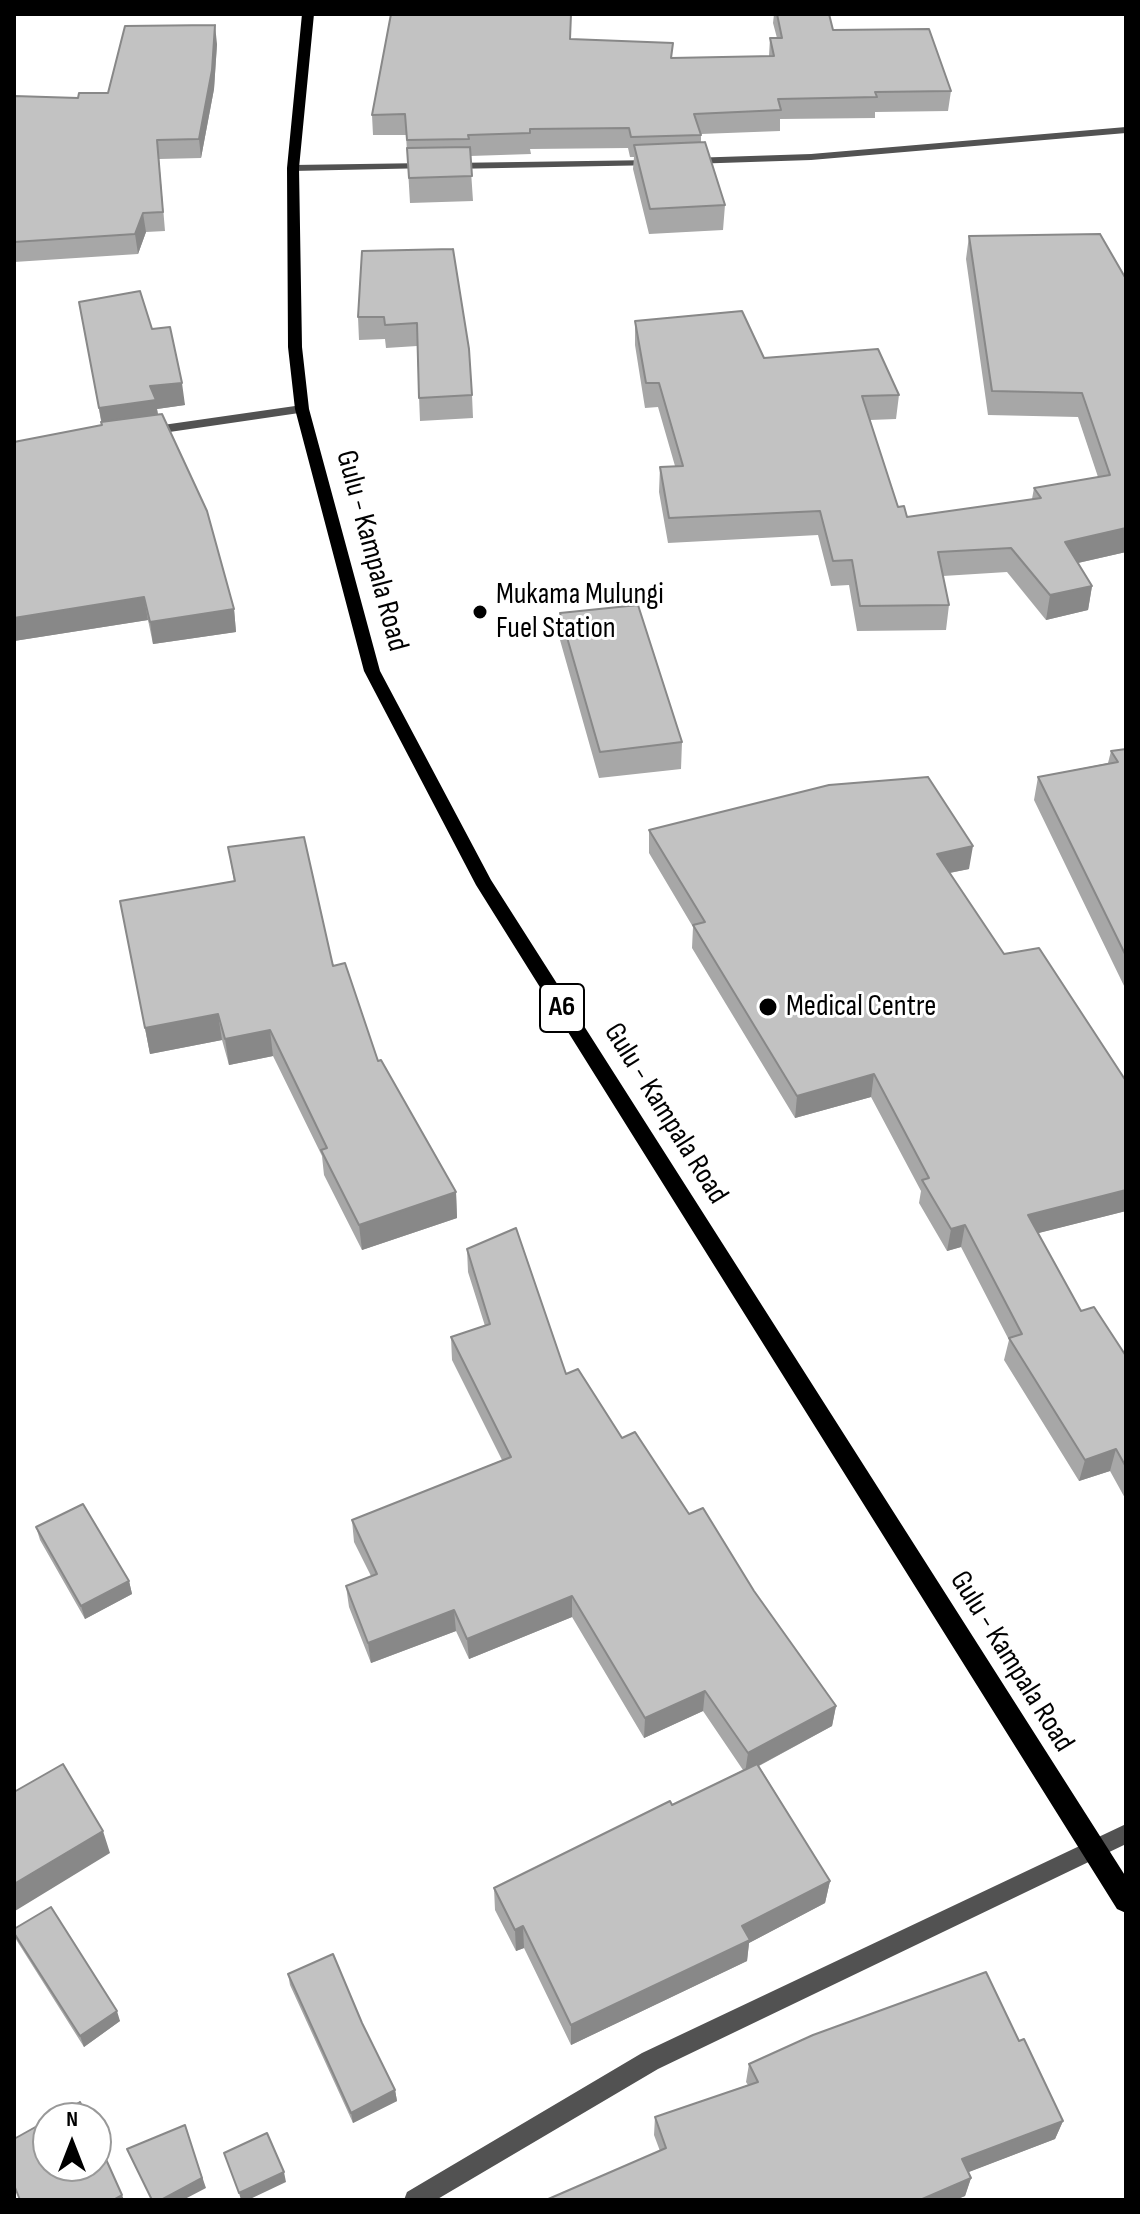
<!DOCTYPE html>
<html>
<head>
<meta charset="utf-8">
<style>
  body { margin:0 }
  #map { position:relative; width:1140px; height:2214px; overflow:hidden; background:#fff; font-family:"Sofia Sans Condensed",sans-serif }
  canvas { display:block }
  .frame { position:absolute; inset:0; border:16px solid #000; pointer-events:none }
  .north { position:absolute; left:32px; top:2102px; width:80px; height:80px; box-sizing:border-box; background:#fff; border:2px solid #999; border-radius:50%; rotate:0deg; font-size:22px; font-weight:700; line-height:32px; text-align:center; color:#000 }
  .north::after { content:''; display:block; margin:auto; width:28px; height:36px; background:#000; clip-path:polygon(50% 0,100% 100%,50% 72%,0 100%) }
</style>
</head>
<body>
<div id="map">
<canvas width="1140" height="2214"></canvas>
<div class="frame"></div>
<div class="north">N</div>
</div>
<script>
const g = document.querySelector('canvas').getContext('2d');
g.lineJoin = 'round';
const poly = rows => new Path2D(rows.map(r => 'M' + r).join(''));
function fill(path, color) { g.fillStyle = color; g.fill(path, 'evenodd'); }
function strokePath(path, color, width, dash) { g.strokeStyle = color; g.lineWidth = width; g.lineCap = dash ? 'butt' : 'round'; g.setLineDash(dash || []); g.stroke(path); }
function write(font, color, halo, rows, align = 'center') {
  g.font = font + ' "Sofia Sans Condensed",sans-serif'; g.lineWidth = 6; g.setLineDash([]); g.textBaseline = 'middle'; g.strokeStyle = halo; g.fillStyle = color; for (const [text, x, y, turn = 0] of rows) {
    g.save(); g.translate(x, y); g.rotate((+turn || 0) * Math.PI / 180); g.textAlign = isNaN(turn) ? turn : align; if (halo) g.strokeText(text, 0, 0); g.fillText(text, 0, 0); g.restore();
  }
}
const minor = poly([
  [1126,127,1126,133,811,160,690,164,685,161,690,158,811,154,1126,127],
  [655,160,660,163,659,165,450,169,445,166,450,163,655,160],
  [427,163,432,166,431,168,293,171,288,168,293,165,427,163],
  [302,405,306,406,306,412,149,435,143,431,149,427,302,405],
  [1126,1824,1126,1844,658,2069,436,2200,404,2200,407,2192,642,2053,1126,1824]
]);
const primary = poly([
  [302,14,314,14,299,168,302,347,309,409,380,671,491,880,1126,1877,1126,1913,1117,1909,476,885,364,671,295,409,288,347,287,168,302,14]
]);
const wall = poly([
  [774,14,833,30,951,91,948,111,875,112,875,118,780,119,780,131,701,134,701,143,725,205,723,230,649,234,633,169,634,157,630,157,628,148,530,149,531,154,470,156,473,201,410,203,406,135,373,135,372,115,571,39,673,58,769,56,770,38,777,38,773,23],
  [217,44,214,89,201,158,159,159,165,231,146,232,138,254,14,262,14,96,78,98,108,93],
  [969,236,1126,279,1126,552,1078,563,1092,586,1088,610,1046,620,1007,572,943,576,949,605,946,630,857,631,849,585,831,586,818,535,668,543,659,492,660,467,675,466,658,407,645,408,635,345,635,321,899,395,896,419,870,420,898,507,907,517,1032,499,1034,488,1098,477,1078,417,988,415,966,259],
  [362,251,472,395,473,418,420,421,417,346,386,348,385,339,359,340,358,317],
  [79,302,152,329,185,405,157,409,158,414,234,609,236,632,153,644,148,620,14,641,14,442,102,426],
  [560,613,682,742,681,769,599,778,560,640],
  [1126,749,1126,990,1034,800,1038,777,1108,763,1111,751],
  [649,830,969,869,950,873,1004,954,1126,1081,1126,1211,1038,1233,1081,1311,1126,1356,1126,1500,1110,1471,1079,1481,1004,1360,1009,1340,961,1247,947,1251,919,1203,921,1191,871,1097,795,1118,692,948,693,927,649,853],
  [228,847,333,966,378,1061,456,1192,457,1218,362,1250,324,1175,322,1156,273,1056,229,1065,222,1040,150,1054,120,901,234,881],
  [467,1249,566,1374,689,1514,754,1591,836,1706,832,1726,759,1766,830,1881,825,1903,749,1943,747,1961,571,2045,524,1948,516,1951,495,1910,494,1888,672,1805,743,1770,703,1711,644,1738,572,1617,469,1659,456,1631,371,1663,349,1607,346,1586,371,1576,354,1542,352,1520,502,1460,452,1360,451,1337,485,1326,468,1272],
  [36,1527,129,1581,132,1594,85,1619,40,1540],
  [14,1929,120,2021,84,2047,17,1941,14,1935],
  [288,1974,362,2023,395,2090,397,2101,353,2123,290,1985],
  [1019,2041,1063,2121,1055,2139,968,2172,971,2178,965,2196,955,2200,546,2200,660,2151,654,2135,655,2117,748,2085,746,2082,749,2064]
]);
const shadedWall = poly([
  [215,25,217,44,214,89,201,158,199,139],
  [143,213,146,232,138,254,135,234],
  [182,383,185,405,157,409,159,422,103,430,99,408,150,386],
  [1126,528,1126,552,1060,567,1065,542],
  [1092,586,1088,610,1046,620,1050,595],
  [144,597,148,620,14,641,14,618],
  [234,609,236,632,153,644,150,622],
  [973,846,969,869,933,876,937,854],
  [218,1014,222,1040,150,1054,145,1028],
  [270,1030,273,1056,229,1065,225,1039],
  [874,1074,871,1097,795,1118,797,1096],
  [1126,1190,1126,1211,1023,1237,1028,1215],
  [456,1192,457,1218,362,1250,359,1225],
  [965,1225,961,1247,947,1251,951,1229],
  [1116,1449,1110,1471,1079,1481,1085,1460],
  [129,1581,132,1594,85,1619,81,1606],
  [572,1596,572,1617,469,1659,467,1639],
  [454,1610,456,1631,371,1663,368,1643],
  [705,1691,703,1711,644,1738,645,1718],
  [836,1706,832,1726,745,1773,748,1753],
  [103,1831,110,1853,15,1911,14,1884],
  [830,1881,825,1903,749,1943,747,1961,571,2045,571,2025,742,1926],
  [523,1926,524,1948,516,1951,515,1930],
  [117,2011,120,2021,84,2047,80,2036],
  [395,2090,397,2101,353,2123,351,2113],
  [1063,2121,1055,2139,956,2177,962,2159],
  [188,2135,206,2188,183,2200,161,2200],
  [284,2172,286,2182,248,2200,241,2200,239,2193],
  [971,2178,965,2196,955,2200,920,2200],
  [122,2195,124,2200,113,2200]
]);
const building = poly([
  [391,14,571,14,570,39,673,43,671,58,774,56,770,38,782,38,777,14,829,14,833,30,929,29,951,91,875,92,877,97,778,99,781,110,694,114,701,135,631,137,629,128,530,129,530,133,468,135,469,139,407,140,405,114,372,115,391,14],
  [215,25,212,70,199,139,157,140,163,212,143,213,135,234,14,242,14,96,78,98,79,93,108,93,125,26,215,25],
  [705,142,725,205,650,209,634,145,705,142],
  [470,147,472,176,409,178,407,148,470,147],
  [1100,234,1126,279,1126,528,1065,542,1092,586,1050,595,1011,548,938,552,949,605,860,606,852,560,833,561,820,511,669,518,660,467,683,466,659,383,646,383,635,321,742,311,764,358,878,349,899,395,862,396,898,507,904,506,907,517,1041,498,1034,488,1110,475,1082,393,992,391,969,236,1100,234],
  [453,249,469,349,472,395,419,398,417,323,385,325,384,317,358,317,362,251,453,249],
  [140,291,152,329,170,327,182,383,150,386,156,400,99,408,79,302,140,291],
  [162,414,207,511,234,609,150,622,144,597,14,618,14,442,102,425,101,422,162,414],
  [638,605,682,742,600,752,560,613,638,605],
  [1126,749,1126,956,1038,777,1118,762,1111,751,1126,749],
  [928,777,973,846,937,854,1004,954,1039,948,1126,1081,1126,1190,1028,1215,1081,1311,1094,1307,1126,1356,1126,1467,1116,1449,1085,1460,1009,1338,1022,1334,965,1225,951,1229,922,1180,929,1178,874,1074,797,1096,693,925,705,922,649,830,829,785,928,777],
  [304,837,333,966,345,963,378,1061,381,1060,456,1192,359,1225,321,1150,327,1148,270,1030,225,1039,218,1014,145,1028,120,901,235,881,228,847,304,837],
  [516,1228,566,1374,578,1369,622,1438,635,1432,689,1514,703,1508,754,1591,836,1706,748,1753,705,1691,645,1718,572,1596,467,1639,454,1610,368,1643,346,1586,377,1574,352,1520,511,1457,451,1337,490,1324,467,1249,516,1228],
  [83,1504,129,1581,81,1606,36,1527,83,1504],
  [63,1764,103,1831,14,1884,14,1792,63,1764],
  [757,1764,830,1881,742,1926,750,1940,571,2025,523,1926,515,1930,494,1888,670,1801,672,1805,757,1764],
  [51,1907,117,2011,80,2036,14,1933,14,1929,51,1907],
  [333,1954,362,2023,395,2090,351,2113,288,1974,333,1954],
  [986,1972,1019,2041,1024,2039,1063,2121,962,2159,971,2178,920,2200,546,2200,666,2148,655,2117,758,2082,749,2064,813,2035,986,1972],
  [80,2102,87,2118,52,2118,80,2102],
  [48,2120,48,2166,96,2166,96,2137,122,2195,113,2200,20,2200,14,2185,14,2139,48,2120],
  [185,2125,202,2178,161,2200,152,2200,127,2149,185,2125],
  [267,2133,284,2172,239,2193,224,2153,267,2133]
]);
const markers = [
  [480,612,8,"#000"],
  [768,1007,10,"#000"]
];
const shields = [
  [562,1008,44]
];
const shieldNames = [
  ["A6",562,1008]
];
const streetNames = [
  ["Gulu - Kampala Road",371,551,75],
  ["Gulu - Kampala Road",665,1114,58],
  ["Gulu - Kampala Road",1011,1662,58]
];
const poiNames = [
  ["Mukama Mulungi",496,595],
  ["Fuel Station",496,629],
  ["Medical Centre",786,1007]
];
fill(minor, '#525252');
fill(primary, '#000');
fill(wall, '#a7a7a7');
fill(shadedWall, '#888');
fill(building, '#c2c2c2');
strokePath(building, '#888', 2);
for (const [x, y, r, color] of markers) { const dot = new Path2D(); dot.arc(x, y, r, 0, 2 * Math.PI); g.fillStyle = color; g.fill(dot); strokePath(dot, '#fff', 3); }
for (const [x, y, w] of shields) { const box = new Path2D(); box.roundRect(x - w / 2, y - 24, w, 48, 6); g.fillStyle = '#fff'; g.fill(box); strokePath(box, '#000', 2); }
write('bold 28px', '#000', null, shieldNames);
write('30px', '#000', '#fff', streetNames);
write('30px', '#000', '#fff', poiNames, 'left');
</script>
</body>
</html>
